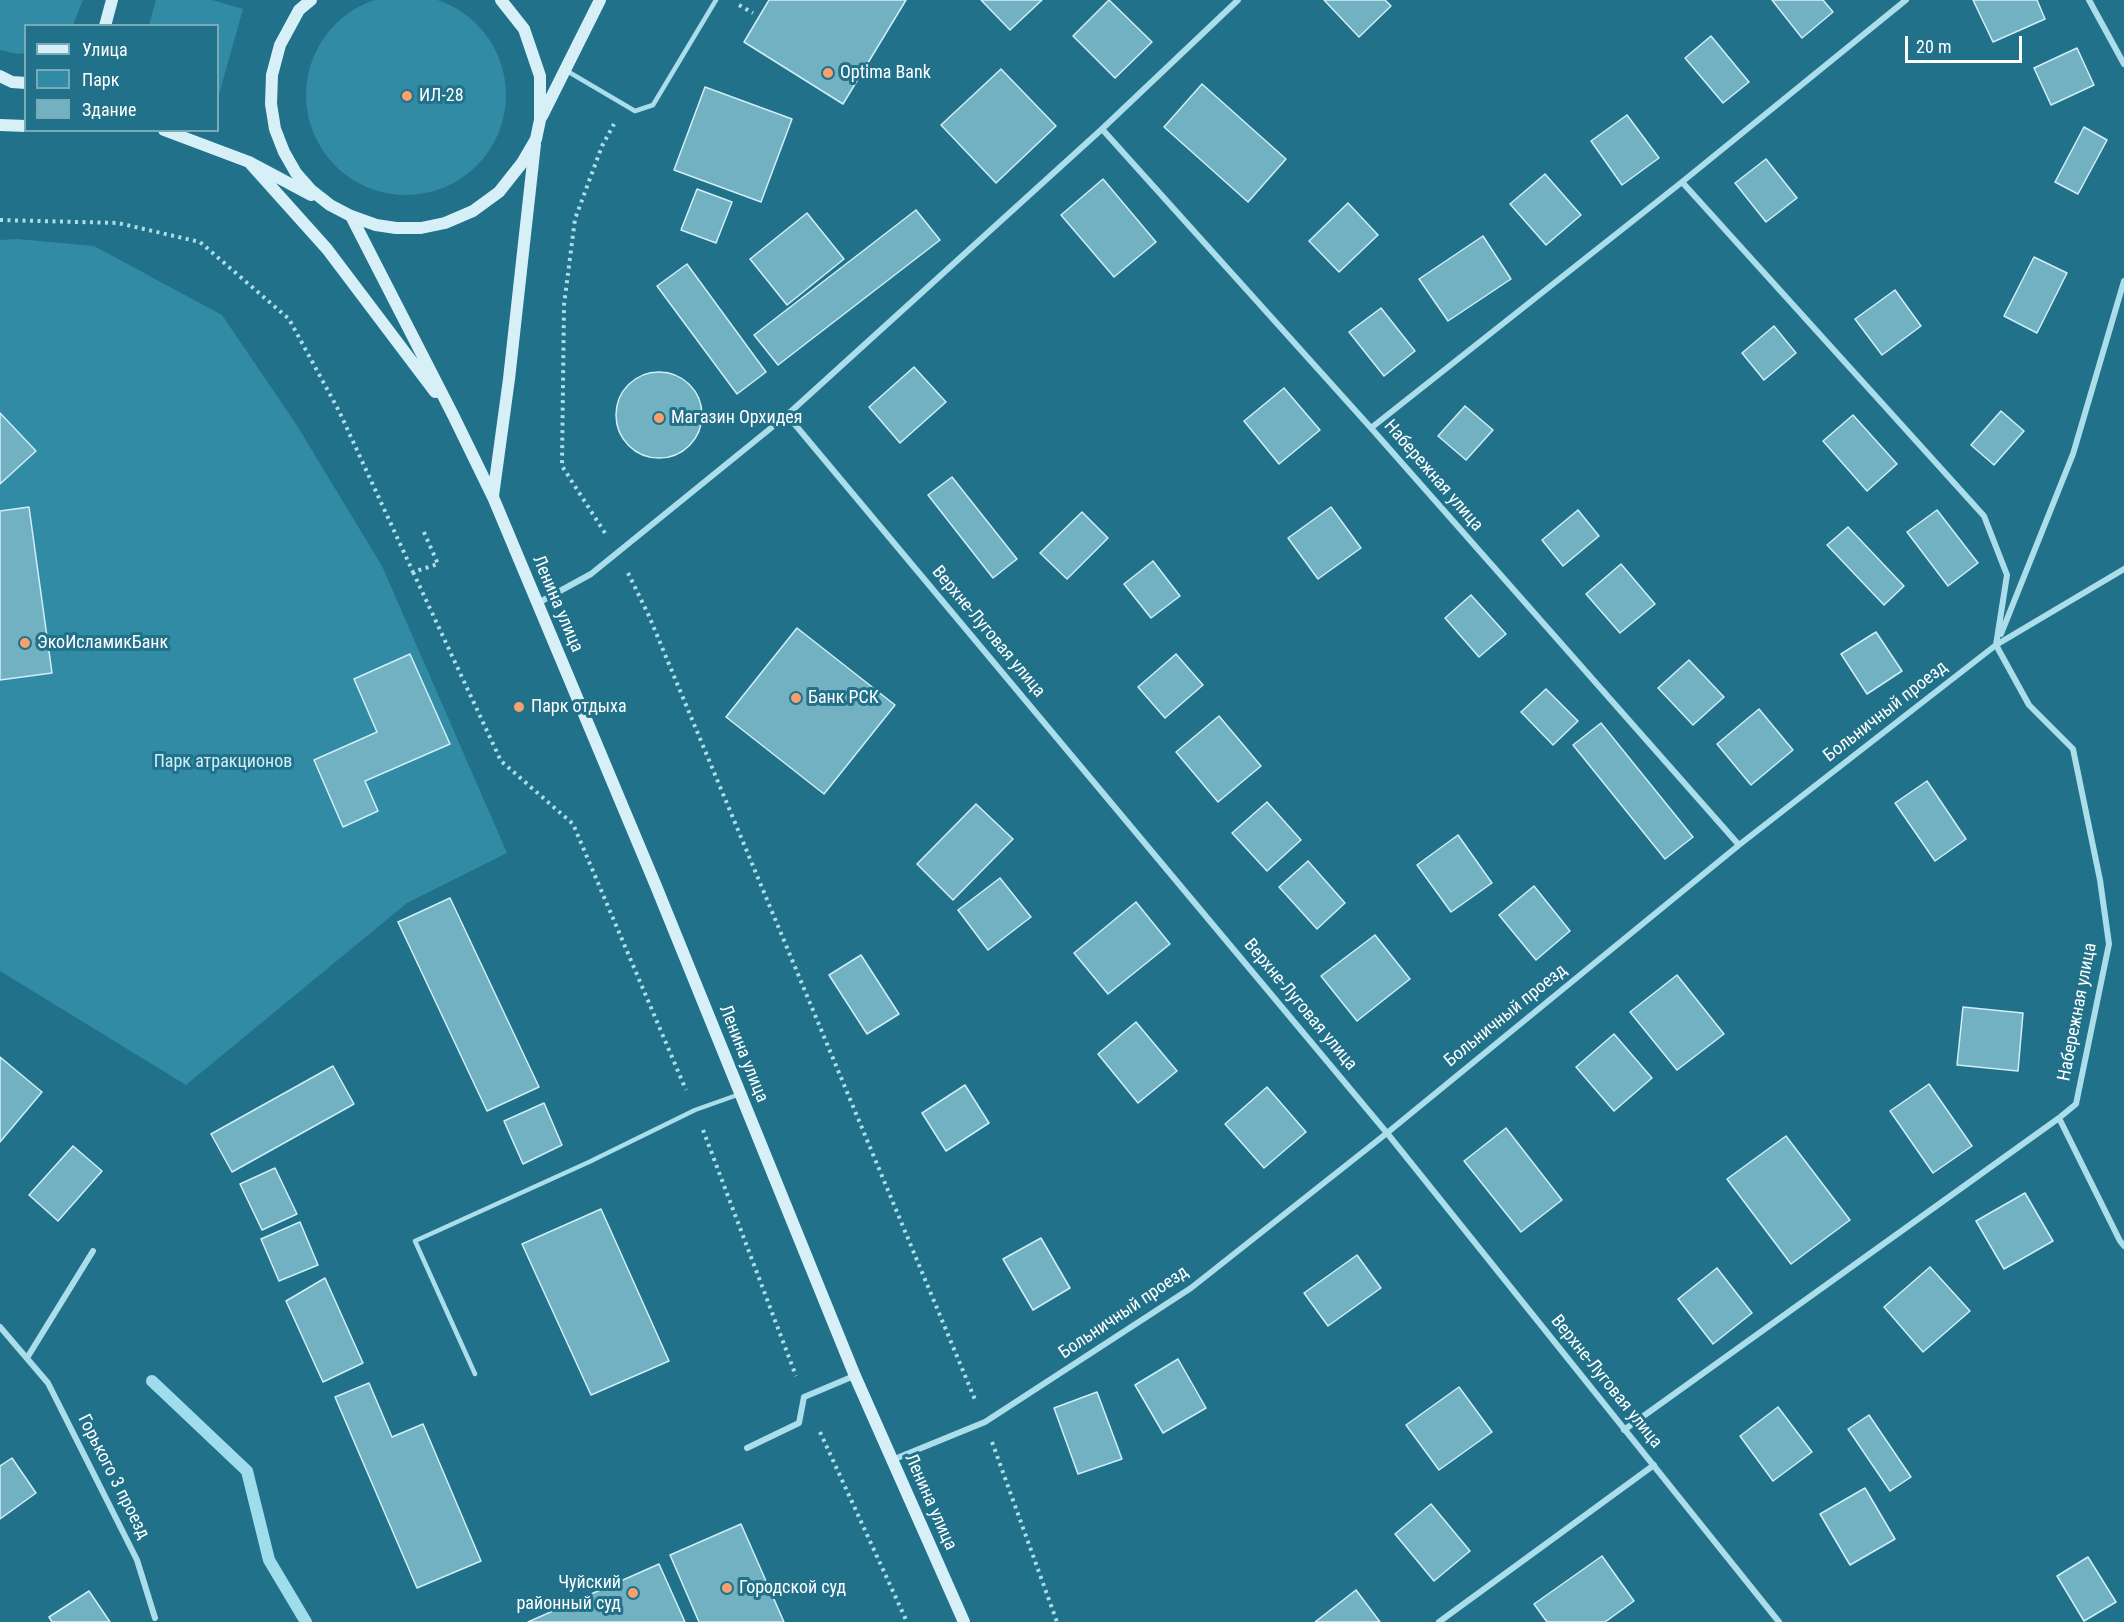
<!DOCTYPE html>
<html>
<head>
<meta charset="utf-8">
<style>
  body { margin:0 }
  #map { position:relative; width:2124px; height:1622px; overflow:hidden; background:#207189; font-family:"Roboto Condensed",sans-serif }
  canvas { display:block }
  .legend { position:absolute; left:24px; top:24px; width:195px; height:108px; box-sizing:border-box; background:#207189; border:2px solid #79aab8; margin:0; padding:8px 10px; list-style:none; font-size:18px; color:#fff }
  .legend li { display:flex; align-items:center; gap:12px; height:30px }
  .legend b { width:30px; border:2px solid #79aab8 }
  .scale { position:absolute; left:1905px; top:36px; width:117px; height:27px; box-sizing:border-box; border:3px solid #fff; border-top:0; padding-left:8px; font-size:18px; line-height:21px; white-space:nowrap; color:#fff; -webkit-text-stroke:4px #207189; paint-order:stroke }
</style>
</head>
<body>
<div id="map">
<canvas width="2124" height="1622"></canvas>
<ul class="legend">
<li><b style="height:8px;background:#d7f0f8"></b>Улица</li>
<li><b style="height:16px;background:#318ba4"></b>Парк</li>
<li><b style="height:16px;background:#72b1c2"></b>Здание</li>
</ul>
<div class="scale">20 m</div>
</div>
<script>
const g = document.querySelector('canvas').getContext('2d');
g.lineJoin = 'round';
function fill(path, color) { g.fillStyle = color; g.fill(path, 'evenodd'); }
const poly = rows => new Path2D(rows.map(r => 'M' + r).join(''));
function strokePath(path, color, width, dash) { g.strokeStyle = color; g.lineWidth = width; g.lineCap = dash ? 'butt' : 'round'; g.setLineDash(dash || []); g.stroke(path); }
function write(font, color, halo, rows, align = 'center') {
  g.font = font + ' "Roboto Condensed",sans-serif'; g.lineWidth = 6; g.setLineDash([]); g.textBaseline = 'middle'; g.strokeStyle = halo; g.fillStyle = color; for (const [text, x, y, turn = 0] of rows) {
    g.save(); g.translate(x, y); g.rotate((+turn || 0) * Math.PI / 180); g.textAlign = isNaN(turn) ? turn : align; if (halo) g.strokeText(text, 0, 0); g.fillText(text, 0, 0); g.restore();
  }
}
const green = poly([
  '306 95a100 100 0 1 1 200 0a100 100 0 1 1-200 0Z',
  [0,0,83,0,73,25,26,26,25,53,18,54,0,50],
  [156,0,212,0,243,9,218,98,218,26,149,25],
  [17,239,94,246,222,315,296,424,382,566,507,853,407,903,186,1085,0,971,0,240]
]);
const stream = poly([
  [152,1381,247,1471,269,1560,306,1622]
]);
const building = poly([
  [769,0,906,0,843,104,744,42,769,0],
  [981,0,1042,0,1010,30,981,0],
  [1109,0,1152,42,1115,78,1073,36,1109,0],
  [1324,0,1385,0,1391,6,1359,37,1324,0],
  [1772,0,1823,0,1833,12,1802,38,1772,0],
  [1973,0,2037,0,2045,19,1993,42,1973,0],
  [1711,36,1749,82,1723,103,1685,58,1711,36],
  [2077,48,2094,85,2051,105,2034,68,2077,48],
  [1001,69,1056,126,996,183,941,125,1001,69],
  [1202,84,1286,159,1248,202,1164,127,1202,84],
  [705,87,792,119,761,202,674,170,705,87],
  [1627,115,1659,158,1622,185,1591,141,1627,115],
  [2084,127,2107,140,2078,194,2055,182,2084,127],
  [1766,159,1797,198,1766,222,1735,183,1766,159],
  [1545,174,1581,215,1546,245,1510,204,1545,174],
  [1103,179,1156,242,1114,277,1061,215,1103,179],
  [697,189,732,202,716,243,681,230,697,189],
  [1348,203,1378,235,1339,272,1309,241,1348,203],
  [916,210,940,240,778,365,754,335,916,210],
  [807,213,844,259,787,305,750,259,807,213],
  [1483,236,1511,279,1448,321,1419,279,1483,236],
  [2034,257,2067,273,2037,333,2004,316,2034,257],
  [687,264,766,372,737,394,657,286,687,264],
  [1895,290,1921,326,1882,355,1855,319,1895,290],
  [1381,308,1415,351,1384,376,1349,332,1381,308],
  [1774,326,1796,353,1764,380,1742,353,1774,326],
  [914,367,946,402,900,443,869,407,914,367],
  '616 415a43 43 0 1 1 86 0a43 43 0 1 1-86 0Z',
  [1284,388,1320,430,1279,464,1244,421,1284,388],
  [1465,406,1493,430,1466,460,1438,436,1465,406],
  [2001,411,2024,431,1994,465,1971,445,2001,411],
  [0,413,36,451,0,484,0,413],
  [1853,415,1897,464,1867,491,1823,441,1853,415],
  [952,477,1017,559,993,578,928,495,952,477],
  [29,507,52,673,0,680,0,511,29,507],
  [1331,507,1361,548,1318,579,1288,538,1331,507],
  [1578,510,1599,536,1563,566,1542,540,1578,510],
  [1937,510,1978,563,1948,586,1907,532,1937,510],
  [1082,512,1108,538,1067,579,1040,553,1082,512],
  [1848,527,1904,586,1884,605,1827,545,1848,527],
  [1153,561,1180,596,1151,618,1124,584,1153,561],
  [1621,564,1655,604,1620,633,1586,594,1621,564],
  [1471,595,1506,634,1479,657,1445,618,1471,595],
  [797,628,895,705,824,794,726,717,797,628],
  [1876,632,1902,671,1867,694,1841,654,1876,632],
  [410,654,450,744,365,781,378,811,343,827,314,760,377,732,354,679,410,654],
  [1176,654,1203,685,1165,718,1138,687,1176,654],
  [1689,660,1724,697,1693,725,1658,688,1689,660],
  [1546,689,1578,721,1553,745,1521,712,1546,689],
  [1759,709,1793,750,1751,785,1717,744,1759,709],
  [1219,716,1261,766,1218,802,1176,752,1219,716],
  [1601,723,1693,837,1665,859,1573,745,1601,723],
  [1927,781,1966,839,1935,861,1895,803,1927,781],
  [1267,802,1301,840,1267,871,1232,833,1267,802],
  [976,804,1013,839,953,900,917,864,976,804],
  [1458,835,1492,883,1451,912,1417,865,1458,835],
  [1308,861,1345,903,1317,929,1279,887,1308,861],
  [1000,878,1031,917,988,950,958,910,1000,878],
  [1534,886,1570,931,1536,960,1499,915,1534,886],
  [450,898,539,1087,487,1111,398,922,450,898],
  [1136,902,1170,944,1108,994,1074,953,1136,902],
  [1375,935,1410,979,1357,1021,1321,976,1375,935],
  [861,955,899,1014,867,1034,829,975,861,955],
  [1677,975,1724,1034,1677,1070,1630,1012,1677,975],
  [1963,1007,2023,1013,2018,1071,1957,1065,1963,1007],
  [1136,1022,1177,1071,1138,1103,1098,1054,1136,1022],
  [1614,1034,1652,1078,1614,1111,1576,1067,1614,1034],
  [0,1057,42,1092,0,1142,0,1057],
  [333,1066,354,1104,232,1172,211,1134,333,1066],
  [1929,1084,1972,1146,1933,1173,1890,1111,1929,1084],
  [965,1085,989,1123,946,1151,922,1113,965,1085],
  [1267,1087,1306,1132,1264,1168,1225,1124,1267,1087],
  [544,1103,562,1145,523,1164,504,1121,544,1103],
  [1506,1128,1562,1200,1521,1232,1464,1161,1506,1128],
  [1786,1136,1850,1220,1791,1264,1727,1179,1786,1136],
  [73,1146,102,1171,58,1221,29,1195,73,1146],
  [275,1168,297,1214,262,1230,240,1184,275,1168],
  [2025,1193,2053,1241,2004,1269,1976,1221,2025,1193],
  [601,1209,669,1361,591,1395,522,1244,601,1209],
  [300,1222,318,1265,279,1281,261,1239,300,1222],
  [1041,1238,1070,1288,1033,1310,1003,1259,1041,1238],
  [1357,1255,1381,1288,1328,1326,1304,1293,1357,1255],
  [1930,1267,1970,1311,1923,1352,1884,1307,1930,1267],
  [1717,1268,1752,1313,1713,1344,1678,1299,1717,1268],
  [325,1278,363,1363,323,1382,286,1301,325,1278],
  [1178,1359,1206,1408,1163,1433,1135,1385,1178,1359],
  [369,1383,392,1437,423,1424,481,1561,417,1588,335,1397,369,1383],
  [1459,1387,1492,1432,1439,1470,1406,1425,1459,1387],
  [1097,1392,1122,1459,1078,1474,1054,1408,1097,1392],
  [1778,1407,1812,1452,1773,1481,1740,1436,1778,1407],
  [1869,1415,1911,1477,1890,1491,1848,1429,1869,1415],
  [12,1458,36,1493,0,1519,0,1466,12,1458],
  [1865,1488,1895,1539,1850,1565,1820,1514,1865,1488],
  [1431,1504,1470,1551,1434,1581,1395,1534,1431,1504],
  [741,1524,784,1622,699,1622,670,1555,741,1524],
  [1602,1556,1634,1601,1605,1622,1547,1622,1534,1604,1602,1556],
  [2088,1557,2116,1602,2084,1621,2057,1576,2088,1557],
  [659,1564,685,1622,528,1622,659,1564],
  [1356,1590,1380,1622,1315,1622,1356,1590],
  [89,1591,110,1622,52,1622,49,1617,89,1591]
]);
const path = poly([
  [739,5,753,13],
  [0,220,118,223,200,242,289,319,339,411,413,572,438,564,423,530],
  [605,533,562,466,564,305,575,219,602,146,614,124],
  [413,572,501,761,573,824,686,1090],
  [628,573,649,616,976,1402],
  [703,1130,796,1376],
  [820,1432,907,1622],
  [992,1442,1057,1622]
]);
const service = poly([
  [567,71,635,111,653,105,716,0],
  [475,1374,415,1241,589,1162,695,1110,740,1094]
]);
const minor = poly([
  [2089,0,2124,64],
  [1102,129,1371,428,1739,845],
  [1682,182,1984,516,2007,575,1996,645],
  [787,415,1387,1133,1779,1622],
  [1371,428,1682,182,1906,0],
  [538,603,591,574,787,415,1102,129,1238,0],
  [2001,634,2073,454,2124,281],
  [1996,645,2029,705,2073,749,2100,880,2109,944,2076,1104,2059,1118,2120,1241,2124,1246],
  [0,1327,48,1383,137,1560,155,1618],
  [27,1358,93,1251],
  [1624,1430,2059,1118],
  [747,1448,799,1423,804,1397,854,1376],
  [892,1460,985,1422,1191,1288,1387,1133,1739,845,1996,645,2124,569],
  [1439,1622,1654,1465]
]);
const secondary = poly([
  [311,0,299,10,280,45,272,75,271,104,275,129,284,152,296,173,311,190,330,205,351,216,376,225,396,228,421,228,445,223,473,211,499,192,522,163,536,139,540,120,540,76,524,29,501,0],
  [105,26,112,0],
  [0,76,12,82,26,83],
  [542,116,600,0],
  [0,125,26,126],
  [164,130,249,162,311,195],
  [249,162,327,249,435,392],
  [351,216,453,415,493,497,656,886,855,1376,964,1622],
  [493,496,509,379,535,144]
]);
const markers = [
  [828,73,6,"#f8a16c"],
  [407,96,6,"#f8a16c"],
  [659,418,6,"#f8a16c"],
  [25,643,6,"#f8a16c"],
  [796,698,6,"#f8a16c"],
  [519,707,6,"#f8a16c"],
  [727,1588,6,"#f8a16c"],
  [633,1593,6,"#f8a16c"]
];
const poiNames = [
  ["Optima Bank",840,73],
  ["ИЛ-28",419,96],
  ["Магазин Орхидея",671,418],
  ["ЭкоИсламикБанк",37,643],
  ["Банк РСК",808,698],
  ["Парк отдыха",531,707],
  ["Чуйский",621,1583,"right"],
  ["районный суд",621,1604,"right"],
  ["Городской суд",739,1588]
];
const streetNames = [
  ["Набережная улица",1433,476,49],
  ["Ленина улица",557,604,67],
  ["Верхне-Луговая улица",988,632,50],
  ["Больничный проезд",1886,712,-38],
  ["Верхне-Луговая улица",1300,1005,50],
  ["Набережная улица",2078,1012,-79],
  ["Больничный проезд",1506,1016,-39],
  ["Ленина улица",743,1054,68],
  ["Больничный проезд",1124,1313,-34],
  ["Верхне-Луговая улица",1606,1382,51],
  ["Горького 3 проезд",113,1477,63],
  ["Ленина улица",930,1502,66]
];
const parkNames = [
  ["Парк атракционов",223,762]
];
fill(green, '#318ba4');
strokePath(stream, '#9fdcec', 12);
fill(building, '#72b1c2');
strokePath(building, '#d0eff8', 1.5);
strokePath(path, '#abddeb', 4, [3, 4.5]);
strokePath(service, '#abddeb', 4.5);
strokePath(minor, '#abddeb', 6);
strokePath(secondary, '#d7f0f8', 12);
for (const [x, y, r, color] of markers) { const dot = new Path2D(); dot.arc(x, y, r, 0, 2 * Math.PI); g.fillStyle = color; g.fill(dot); strokePath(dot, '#207189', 2); }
write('18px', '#fff', '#207189', poiNames, 'left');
write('18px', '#fff', '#207189', streetNames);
write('18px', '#d0eff8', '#207189', parkNames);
</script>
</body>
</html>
